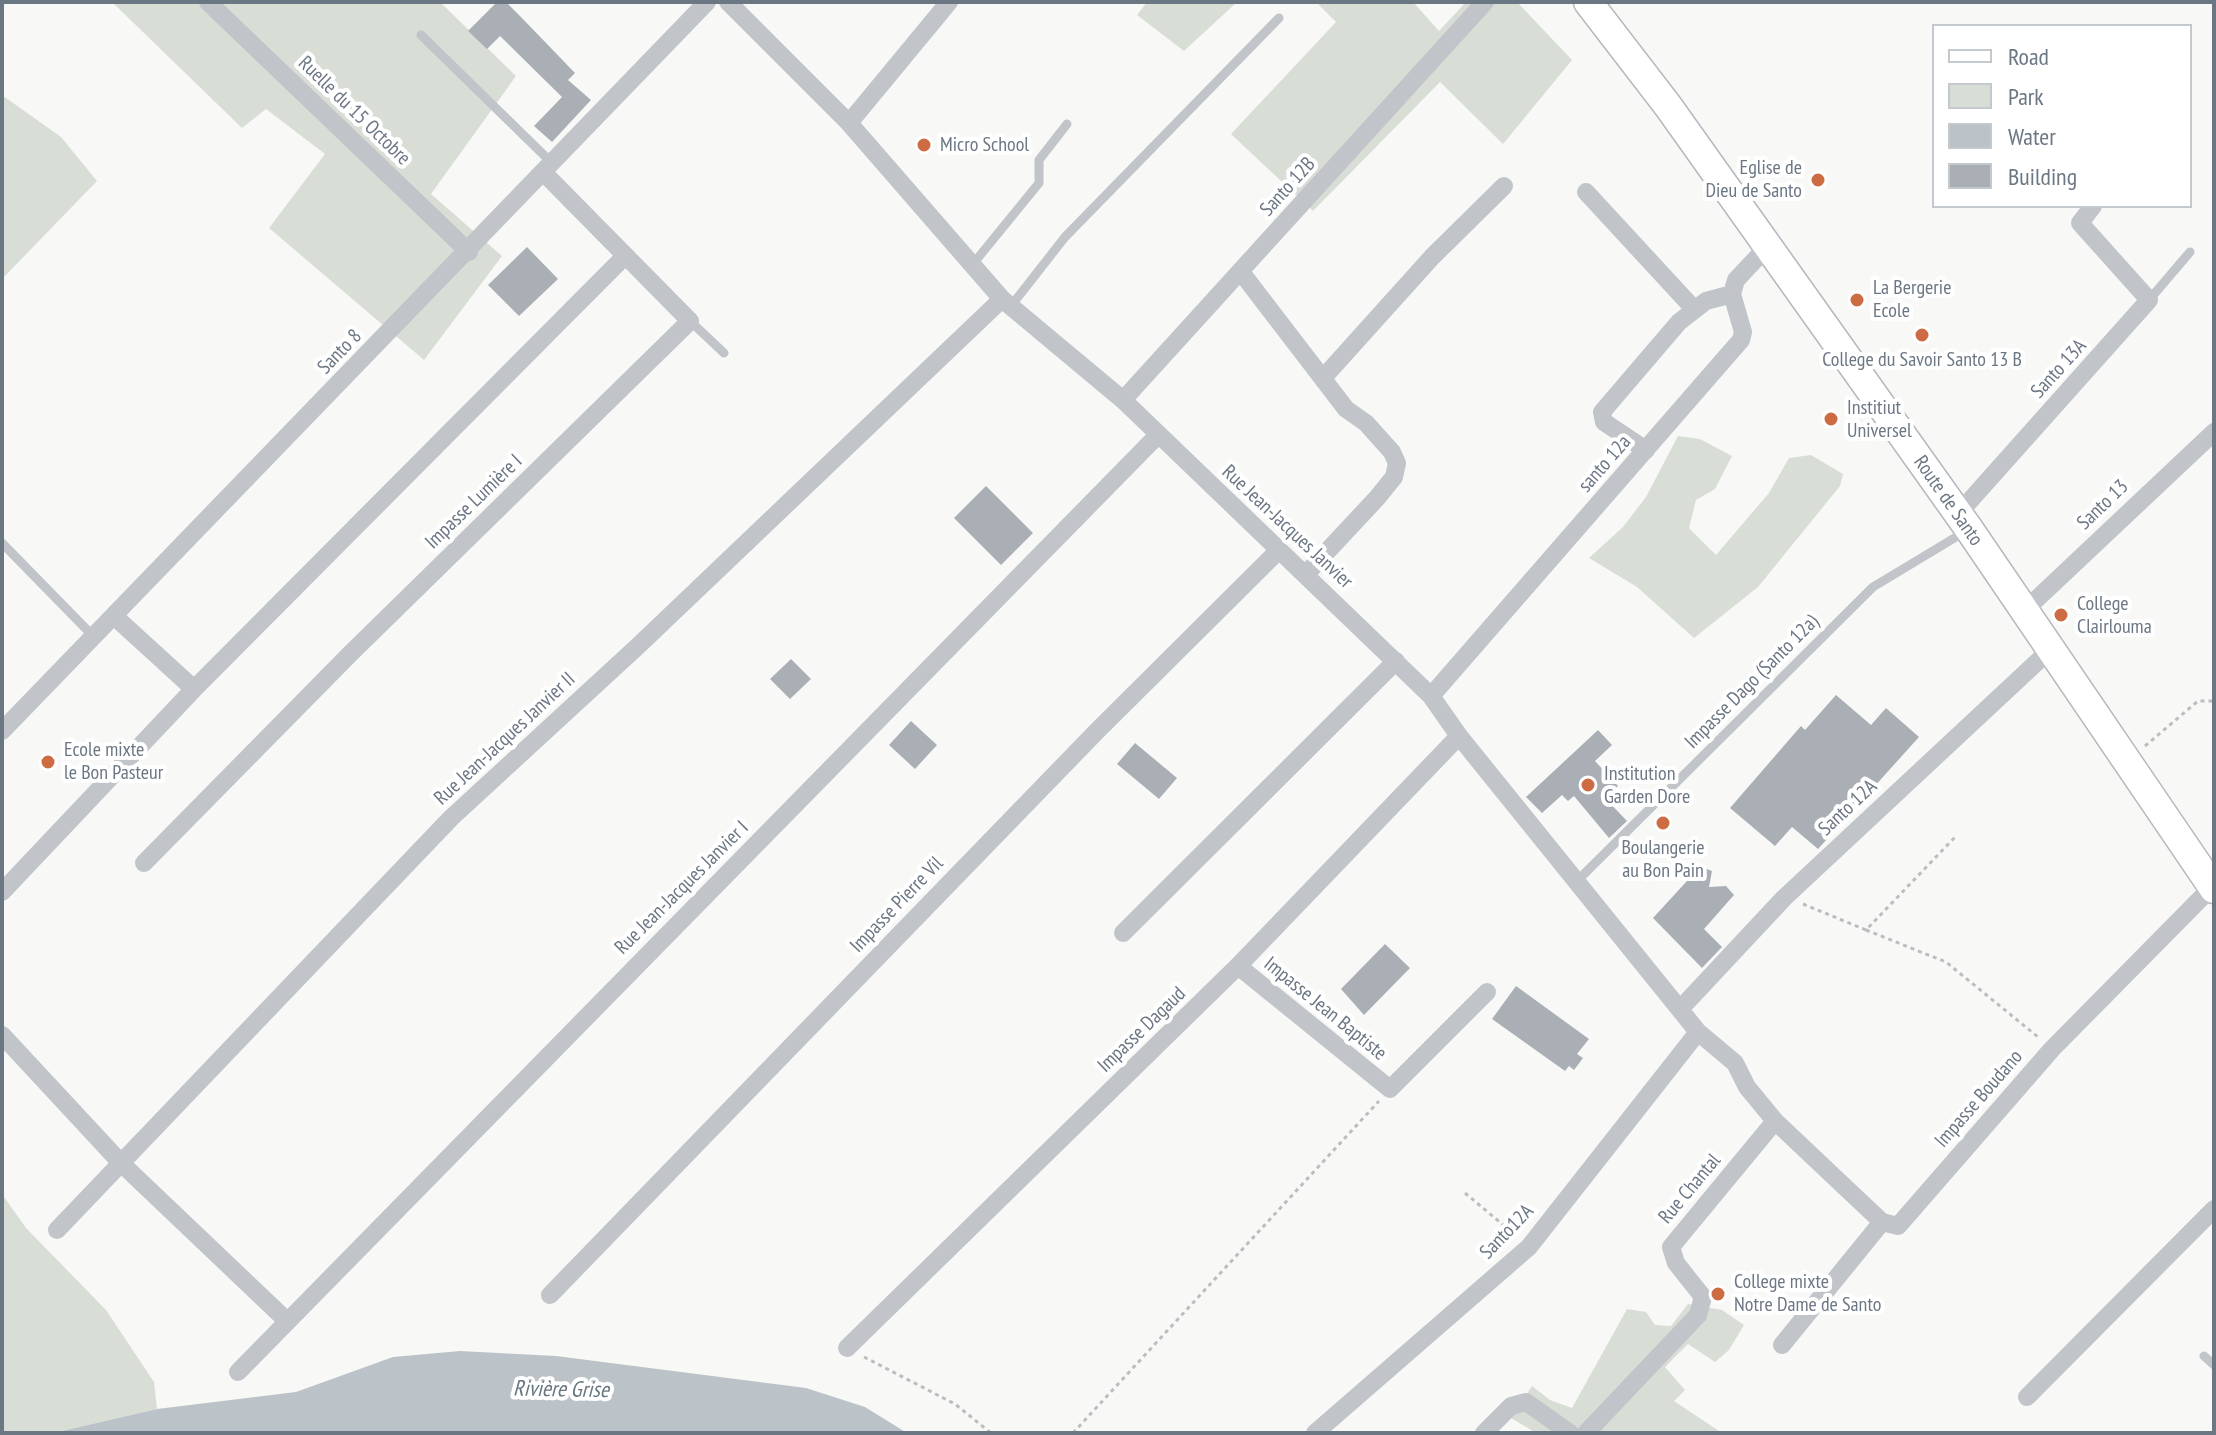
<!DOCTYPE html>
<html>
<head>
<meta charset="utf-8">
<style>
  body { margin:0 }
  #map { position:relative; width:2216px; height:1435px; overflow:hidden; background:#f8f9f7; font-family:"PT Sans Narrow",sans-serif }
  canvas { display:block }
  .frame { position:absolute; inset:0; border:4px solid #6c7784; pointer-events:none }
  .legend { position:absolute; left:1932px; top:24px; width:260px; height:184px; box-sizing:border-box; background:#fff; border:2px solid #c4c9ce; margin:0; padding:10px 14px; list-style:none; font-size:24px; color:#6c7784 }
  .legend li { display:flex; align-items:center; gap:16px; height:40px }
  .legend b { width:40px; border:2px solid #c4c9ce }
</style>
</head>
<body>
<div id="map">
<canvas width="2216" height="1435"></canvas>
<div class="frame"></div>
<ul class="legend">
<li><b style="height:10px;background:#fff"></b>Road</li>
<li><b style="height:22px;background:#d8ddd6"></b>Park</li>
<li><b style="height:22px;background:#bbc3c8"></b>Water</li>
<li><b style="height:22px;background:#aaafb6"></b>Building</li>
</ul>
</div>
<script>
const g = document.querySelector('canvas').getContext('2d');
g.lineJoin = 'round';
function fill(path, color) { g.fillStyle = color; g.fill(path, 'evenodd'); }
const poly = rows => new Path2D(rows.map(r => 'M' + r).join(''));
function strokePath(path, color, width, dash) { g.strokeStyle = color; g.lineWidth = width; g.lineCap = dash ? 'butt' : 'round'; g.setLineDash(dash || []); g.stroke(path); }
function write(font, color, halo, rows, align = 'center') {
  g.font = font + ' "PT Sans Narrow",sans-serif'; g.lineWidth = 8; g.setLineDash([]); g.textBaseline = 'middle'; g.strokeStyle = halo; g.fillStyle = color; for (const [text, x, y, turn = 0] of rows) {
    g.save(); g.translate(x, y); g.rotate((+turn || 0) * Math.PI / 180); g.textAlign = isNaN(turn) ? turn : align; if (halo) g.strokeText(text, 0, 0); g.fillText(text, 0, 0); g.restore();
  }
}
const green = poly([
  [112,2,440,2,516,76,431,194,502,256,424,360,269,228,325,154,266,109,242,128],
  [1147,2,1237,2,1184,51,1137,15],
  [1316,2,1413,2,1439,31,1466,2,1517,2,1572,60,1503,144,1440,82,1313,211,1231,134,1336,22],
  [2,95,61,137,97,181,2,279],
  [1678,436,1700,439,1732,456,1715,489,1696,500,1689,528,1716,555,1769,493,1789,458,1811,455,1843,474,1840,486,1758,587,1694,638,1637,587,1589,558,1623,527,1646,497],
  [2,1194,26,1228,106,1310,154,1382,157,1409,53,1433,2,1433],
  [1688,1304,1722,1310,1744,1325,1729,1350,1715,1362,1688,1344,1665,1367,1685,1390,1674,1401,1722,1433,1536,1433,1511,1418,1532,1386,1550,1400,1572,1408,1627,1309,1646,1312,1655,1325,1671,1326]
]);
const water = poly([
  [460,1351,556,1356,806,1388,865,1407,907,1433,53,1433,157,1409,296,1392,393,1357]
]);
const building = poly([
  [497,2,506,2,520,16,575,73,568,80,591,100,552,142,534,126,562,97,500,36,487,49,468,31],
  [527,247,558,279,519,316,488,285],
  [986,486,1033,533,1001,565,954,518],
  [791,659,811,679,790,699,770,679],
  [1836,695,1871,725,1886,708,1919,737,1818,849,1792,827,1775,846,1730,808,1801,726,1805,730],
  [911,721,937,745,915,769,889,745],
  [1598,730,1612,745,1595,761,1618,786,1605,798,1627,821,1609,838,1574,796,1568,801,1562,795,1542,813,1526,797],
  [1135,743,1177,778,1159,799,1117,764],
  [1704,868,1712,871,1709,887,1726,886,1734,895,1704,929,1722,947,1702,968,1653,918,1698,869],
  [1385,944,1410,968,1364,1015,1341,989],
  [1516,986,1589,1039,1577,1054,1583,1058,1574,1070,1569,1066,1565,1071,1492,1019]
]);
const path = poly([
  [2145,746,2198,701,2214,701],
  [1803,904,1866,930,1957,835],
  [1866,930,1946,962,2038,1037],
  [1465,1193,1514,1234],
  [864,1357,955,1404,991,1433],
  [1073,1433,1379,1101]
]);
const lane = poly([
  [421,35,553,164],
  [973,264,1039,183,1039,160,1067,124],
  [2149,300,2190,252],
  [1011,306,1065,237,1279,18],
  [690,321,724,353],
  [2,543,94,637],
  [1577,881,1873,587,1966,531],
  [2204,1356,2214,1365]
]);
const street = poly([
  [208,2,469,252],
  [728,2,849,123,1002,299,1123,400,1431,696,1459,736,1698,1032,1735,1063,1747,1087,1775,1121,1882,1222,1898,1226,2052,1049,2212,887],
  [849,123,949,2],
  [1586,192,1694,309],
  [1241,272,1346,409,1366,423,1392,452,1397,463,1394,477,1377,498,1306,574],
  [1323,378,1432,257,1504,186],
  [1123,400,1485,2],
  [1646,450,1604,422,1602,412,1679,322,1706,301,1732,294],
  [1958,514,2149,300,2080,223,2093,206],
  [2024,611,2214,432],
  [114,616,194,689],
  [1431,696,1741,340,1743,332,1732,294,1736,280,1766,248],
  [2,731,707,2],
  [144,863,351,653,690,321,544,173],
  [2,892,194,689,625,256],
  [1123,933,1396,661],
  [1238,966,1390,1089,1487,992],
  [1682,1007,1784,898,2051,649],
  [2,1035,121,1163,287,1321],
  [57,1230,451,818,638,646,1002,299],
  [550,1295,1096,732,1279,550],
  [1782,1345,1882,1222],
  [847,1348,1238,966,1459,736],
  [238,1372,1157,436],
  [2027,1397,2214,1209],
  [1315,1433,1529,1247,1698,1032],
  [1484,1433,1511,1406,1526,1402,1570,1433],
  [1586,1433,1698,1315,1703,1297,1676,1263,1671,1247,1775,1121]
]);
const primary = poly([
  [1588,2,1668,106,1969,529,2214,889]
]);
const markers = [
  [924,145,8,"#cd6c42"],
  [1818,180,8,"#cd6c42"],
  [1857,300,8,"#cd6c42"],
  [1922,335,8,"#cd6c42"],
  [1831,419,8,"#cd6c42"],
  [2061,615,8,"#cd6c42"],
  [48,762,8,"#cd6c42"],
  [1588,785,8,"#cd6c42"],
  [1663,823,8,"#cd6c42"],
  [1718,1294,8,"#cd6c42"]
];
const streetNames = [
  ["Ruelle du 15 Octobre",354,111,44],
  ["Santo 12B",1288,187,-48],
  ["Santo 8",340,352,-46],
  ["Santo 13A",2059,369,-48],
  ["santo 12a",1605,464,-49],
  ["Route de Santo",1948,501,55],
  ["Impasse Lumière I",474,502,-44],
  ["Santo 13",2103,505,-44],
  ["Rue Jean-Jacques Janvier",1287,527,43],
  ["Impasse Dago (Santo 12a)",1752,682,-45],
  ["Rue Jean-Jacques Janvier II",505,739,-43],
  ["Santo 12A",1848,808,-43],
  ["Rue Jean-Jacques Janvier I",682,888,-45],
  ["Impasse Pierre Vil",897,905,-46],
  ["Impasse Jean Baptiste",1325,1009,39],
  ["Impasse Dagaud",1142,1030,-44],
  ["Impasse Boudano",1979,1099,-49],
  ["Rue Chantal",1690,1189,-50],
  ["Santo12A",1507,1232,-46]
];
const poiNames = [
  ["Micro School",940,145],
  ["Eglise de",1802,168,"right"],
  ["Dieu de Santo",1802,191,"right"],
  ["La Bergerie",1873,288],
  ["Ecole",1873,311],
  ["College du Savoir Santo 13 B",1922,360,"center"],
  ["Institiut",1847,408],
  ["Universel",1847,431],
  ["College",2077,604],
  ["Clairlouma",2077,627],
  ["Ecole mixte",64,750],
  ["le Bon Pasteur",64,773],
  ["Institution",1604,774],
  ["Garden Dore",1604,797],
  ["Boulangerie",1663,848,"center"],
  ["au Bon Pain",1663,871,"center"],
  ["College mixte",1734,1282],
  ["Notre Dame de Santo",1734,1305]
];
const waterNames = [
  ["Rivière Grise",561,1390,1]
];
fill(green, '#d8ddd6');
fill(water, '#bbc3c8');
fill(building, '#aaafb6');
strokePath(primary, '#b5b8bc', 31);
strokePath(path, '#bbbdc0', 3, [4, 4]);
strokePath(lane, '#c1c4c8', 9);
strokePath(street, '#c1c4c8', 18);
strokePath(primary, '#fff', 28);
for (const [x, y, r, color] of markers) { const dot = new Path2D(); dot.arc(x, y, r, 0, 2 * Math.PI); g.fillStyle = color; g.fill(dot); strokePath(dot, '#fff', 3); }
write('20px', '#6c7784', '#fff', streetNames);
write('20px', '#6c7784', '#fff', poiNames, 'left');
write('italic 22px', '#67777f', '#fff', waterNames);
</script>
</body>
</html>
